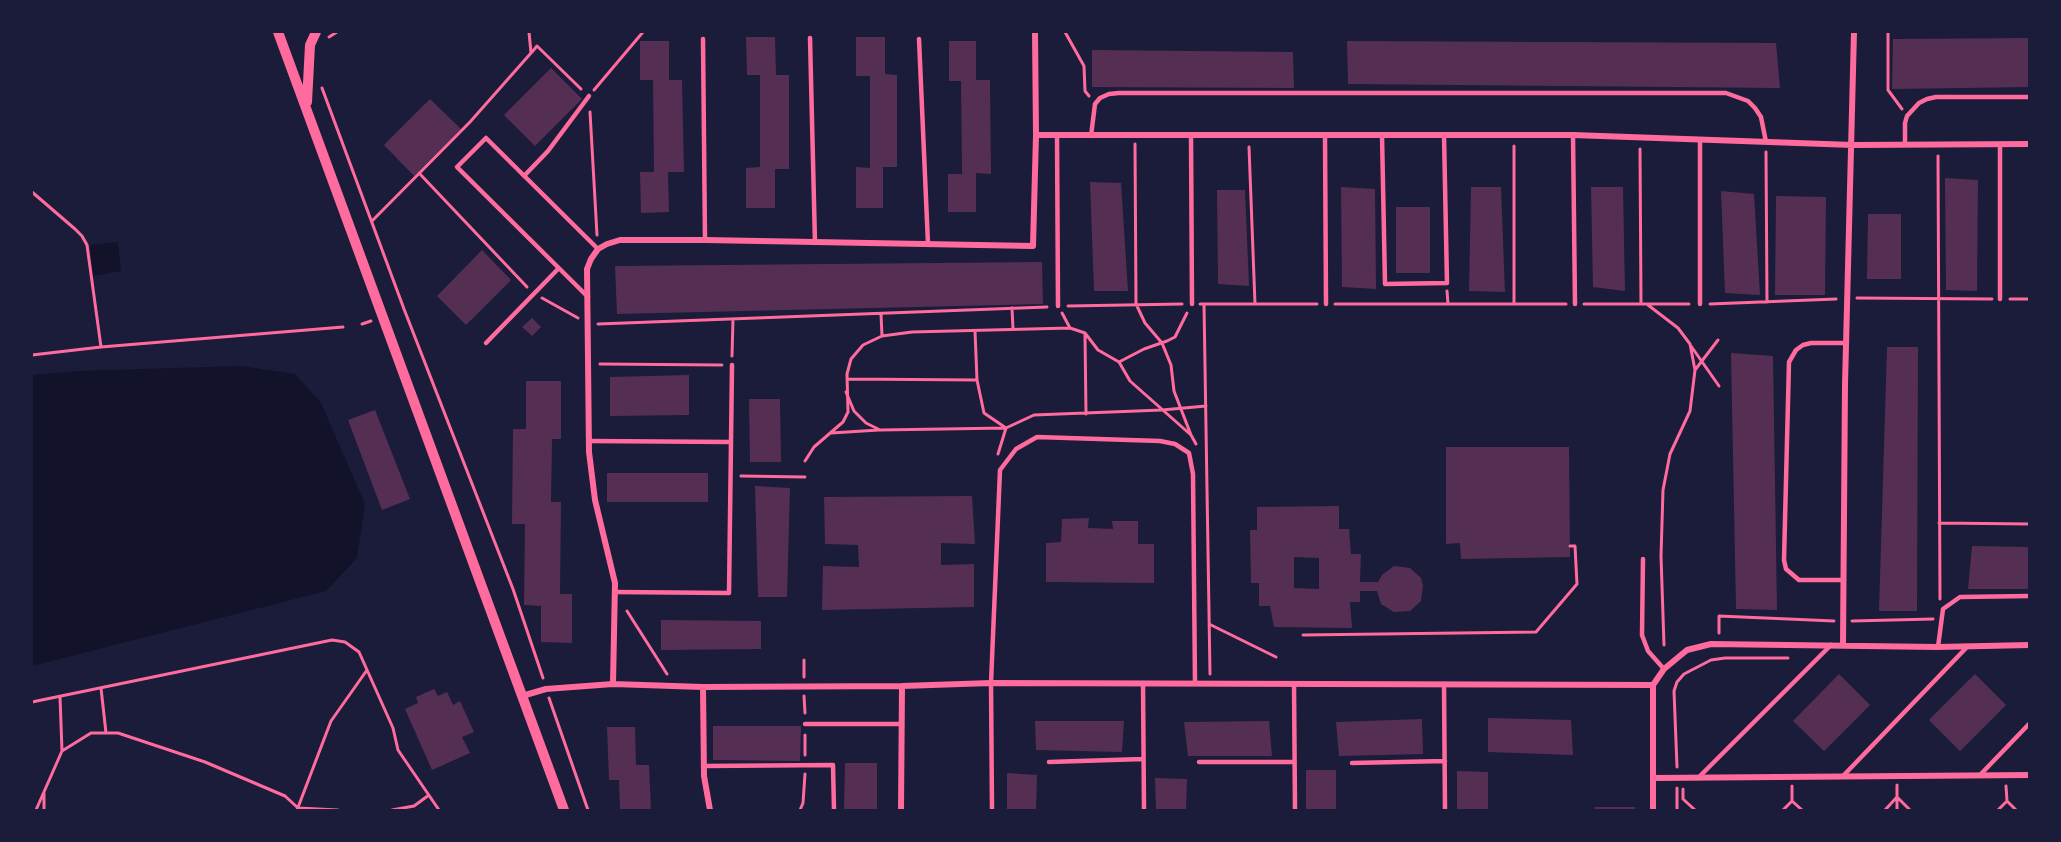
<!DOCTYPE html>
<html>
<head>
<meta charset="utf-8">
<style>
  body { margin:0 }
  #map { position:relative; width:2061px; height:842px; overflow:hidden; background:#1b1b3a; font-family:Inter,sans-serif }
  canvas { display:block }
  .frame { position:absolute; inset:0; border:33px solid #1b1b3a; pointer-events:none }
</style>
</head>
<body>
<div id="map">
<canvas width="2061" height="842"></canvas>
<div class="frame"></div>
</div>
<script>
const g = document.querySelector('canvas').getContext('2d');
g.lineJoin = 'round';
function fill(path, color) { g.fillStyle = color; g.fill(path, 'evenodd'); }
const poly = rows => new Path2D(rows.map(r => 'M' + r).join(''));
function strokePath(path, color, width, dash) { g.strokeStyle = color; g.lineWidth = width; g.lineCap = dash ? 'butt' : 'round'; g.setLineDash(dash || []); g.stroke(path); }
const water = poly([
  [118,242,121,271,93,276,90,245],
  [240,366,295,374,321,403,365,504,357,558,326,591,32,666,32,375,77,371]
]);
const building = poly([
  [746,37,775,37,776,75,789,75,789,169,775,169,775,208,746,208,746,168,760,167,760,75,747,75],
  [856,37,885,37,885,74,897,75,897,167,883,167,883,208,856,208,856,167,870,168,870,76,856,76],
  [2030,38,2030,87,1892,89,1893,39],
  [640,41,669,41,669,80,682,80,684,172,668,172,669,212,641,213,640,172,654,172,653,80,640,80],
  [949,41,976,41,976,80,990,80,991,174,976,173,976,212,948,212,948,174,962,174,961,81,949,81],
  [1347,41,1776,43,1780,88,1348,84],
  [1092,50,1293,52,1294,88,1092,87],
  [551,68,582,99,535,146,504,115],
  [430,99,461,129,414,176,384,145],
  [1945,178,1978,180,1977,291,1946,290],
  [1090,182,1121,183,1128,291,1094,291],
  [1341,187,1375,189,1376,289,1342,287],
  [1471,187,1501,187,1505,292,1469,291],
  [1591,187,1623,187,1625,291,1593,287],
  [1217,190,1245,190,1249,286,1218,284],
  [1721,191,1754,194,1760,295,1725,293],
  [1776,196,1826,197,1825,295,1775,295],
  [1396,207,1430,207,1430,273,1396,273],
  [1868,214,1901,214,1901,279,1867,279],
  [482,250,511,280,466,325,437,296],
  [1042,262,1043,304,617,314,615,266],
  [532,318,541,327,532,336,522,327],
  [1887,347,1918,347,1917,611,1879,611],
  [1731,353,1773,356,1777,610,1736,609],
  [689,375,689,415,610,416,610,377],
  [526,381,561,381,561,439,552,439,551,502,561,502,560,594,572,594,572,643,541,642,541,606,524,605,525,524,512,524,513,429,526,429],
  [749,399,780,399,781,462,750,462],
  [375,410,410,499,382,510,348,420],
  [1446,447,1569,447,1570,557,1461,559,1460,543,1446,544],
  [607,473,708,473,708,502,607,502],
  [755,486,790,488,787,597,758,597],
  [972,496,975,544,941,543,941,565,974,564,974,607,822,610,823,566,859,567,858,545,825,544,824,497],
  [1339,506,1339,529,1349,529,1351,554,1361,554,1360,582,1378,582,1382,575,1394,566,1410,568,1421,578,1423,586,1421,601,1410,611,1394,612,1381,604,1377,591,1360,591,1360,602,1350,602,1352,628,1274,627,1270,606,1259,606,1259,583,1251,583,1250,530,1257,530,1257,507],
  [1294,557,1319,558,1319,589,1294,588],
  [1089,518,1088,528,1113,529,1112,521,1138,521,1138,544,1154,544,1154,583,1046,582,1046,543,1061,542,1062,519],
  [1972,546,2030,547,2030,589,1968,589],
  [661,620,761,621,761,649,661,650],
  [1839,674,1870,705,1824,751,1793,721],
  [1975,674,2006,705,1960,751,1929,720],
  [434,689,438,696,447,692,453,705,460,701,474,732,462,737,470,753,432,770,405,709,418,703,416,697],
  [1488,718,1571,720,1573,755,1488,752],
  [1422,719,1423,754,1339,756,1336,722],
  [1035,721,1124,721,1122,752,1036,750],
  [1269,721,1272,756,1188,756,1184,722],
  [713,726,801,726,800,761,713,760],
  [607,727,635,727,636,765,649,765,651,810,620,810,619,780,609,780],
  [845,763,877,763,877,810,844,810],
  [1306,770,1336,770,1336,810,1306,810],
  [1457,771,1488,772,1488,810,1457,810],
  [1007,773,1037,775,1036,810,1007,810],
  [1155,778,1187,779,1186,810,1156,810],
  [1595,807,1635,807,1635,810,1595,810]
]);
const path = poly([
  [1065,32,1084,66,1085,91,1089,96],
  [1888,32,1888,90,1902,109],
  [329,37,337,32],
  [532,52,537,46,581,89],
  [322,88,404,309,513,589,543,678],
  [594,90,643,32],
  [590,112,597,235],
  [1135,144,1136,304,1145,323,1162,343,1171,365,1174,391,1191,435],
  [1514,146,1514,304],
  [1249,147,1255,304],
  [1640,149,1641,304],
  [1766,152,1767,302],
  [1938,156,1940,599],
  [419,173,527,287],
  [32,192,75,229,82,236,87,245,101,347],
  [372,221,470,122,531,53,529,32],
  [1447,291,1448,304],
  [542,298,578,318],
  [1857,298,1992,299],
  [2010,299,2030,299],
  [1200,304,1317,304],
  [1204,304,1210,674],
  [1335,304,1566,304],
  [1584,304,1689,304],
  [1710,304,1836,299],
  [1648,305,1678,328,1690,344,1695,370,1690,411,1670,454,1663,490,1661,556,1664,645],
  [1068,306,1182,304],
  [1012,308,1013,329],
  [1062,313,1070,328,1085,333,1098,350,1119,362,1130,381,1191,435,1196,444],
  [881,314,882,336],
  [362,324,371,321],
  [598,324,1047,307],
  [975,331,977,380],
  [1085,335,1086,414],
  [1691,346,1719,386],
  [32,355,101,347,343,327],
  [732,356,733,319],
  [1119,362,1144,349,1167,341,1175,337,1187,313],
  [600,364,722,365],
  [1695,370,1718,340],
  [847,379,977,380,984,413,1006,428,998,454],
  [846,392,854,411,866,423,880,430,1006,428,1034,415,1162,410,1206,406],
  [831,433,879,430],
  [805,461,814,447,843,422,848,412,847,374,851,359,863,345,882,336,912,332,1070,328],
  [741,476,805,477],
  [1939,523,2030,524],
  [627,611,667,674],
  [1852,621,1933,619],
  [1209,624,1276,657],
  [1719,633,1719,616,1834,621],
  [1303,635,1536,632,1577,584,1575,546,1570,546],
  [804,660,804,677],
  [101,688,106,733],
  [804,696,805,713],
  [60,697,62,751],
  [549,698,588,810],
  [32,702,332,640,345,642,359,652,393,728,398,750,439,810],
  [805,735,805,755],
  [1677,767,1674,691,1677,682,1684,674,1711,660,1725,658,1788,658],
  [1897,785,1897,810],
  [1792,786,1792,801,1802,810],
  [2006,786,2007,801,2016,810],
  [1683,789,1683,799,1695,810],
  [44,793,44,810],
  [1897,797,1910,810],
  [36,810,62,751,91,733,118,733,205,762,285,796,298,808,338,810],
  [297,810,331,721,367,670],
  [392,810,414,806,429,795],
  [800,810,803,803,805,774],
  [1677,810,1677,788],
  [1783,810,1792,801],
  [1885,810,1897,797],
  [1998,810,2007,801]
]);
const service = poly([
  [810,38,815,243],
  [703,39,705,240],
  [919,39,928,244],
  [1057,135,1058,306],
  [1382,135,1385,284,1447,283,1444,135],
  [1573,135,1575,304],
  [1091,136,1095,104,1100,98,1109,94,1119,93,1726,93,1748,101,1755,108,1761,117,1766,142],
  [1191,136,1192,304],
  [1325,136,1326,304],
  [1905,145,1905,123,1907,116,1919,103,1927,99,1936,97,2030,97],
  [2000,145,2000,299],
  [524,176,548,151,589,96],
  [588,297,457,167,486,138,598,249],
  [1700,304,1700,141],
  [486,343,558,269],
  [589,441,731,442,729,593,615,592],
  [731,442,732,365],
  [1643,559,1642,635,1648,651,1664,669],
  [1844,580,1799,580,1786,569,1784,560,1789,362,1796,350,1803,345,1811,343,1847,343],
  [1938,647,1943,609,1960,597,2030,596],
  [1143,683,1144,810],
  [1294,684,1295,810],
  [1444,684,1445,810],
  [805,724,902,724],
  [1049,762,1143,759],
  [1199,762,1294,762],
  [1352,763,1445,761],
  [704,766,833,765,834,810],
  [1980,775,2030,723],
  [1843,776,1968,646],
  [1698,778,1831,645],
  [992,810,991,683,1000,470,1016,449,1037,437,1160,441,1175,444,1189,453,1193,474,1195,683]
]);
const minor = poly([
  [1035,32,1036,135],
  [1843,645,1845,384,1854,32],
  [613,684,615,583,595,500,589,452,587,269,591,259,598,249,607,244,620,240,705,240,1033,246,1036,135,1573,135,1853,145,2030,144],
  [1653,685,1664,669,1687,650,1711,644,1938,647,2030,645],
  [1653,685,1653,810],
  [703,687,704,776,710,810],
  [522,696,546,689,613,684,703,687,902,686,991,683,1653,685],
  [1653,778,2030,775],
  [901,810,902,686]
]);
const tertiary = poly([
  [278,32,564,810],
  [307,102,310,45,316,32]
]);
fill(water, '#12122b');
fill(building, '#542f53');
strokePath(path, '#ff6b9d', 3);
strokePath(service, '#ff6b9d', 4.5);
strokePath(minor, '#ff6b9d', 6);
strokePath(tertiary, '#ff6b9d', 10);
</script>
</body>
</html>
